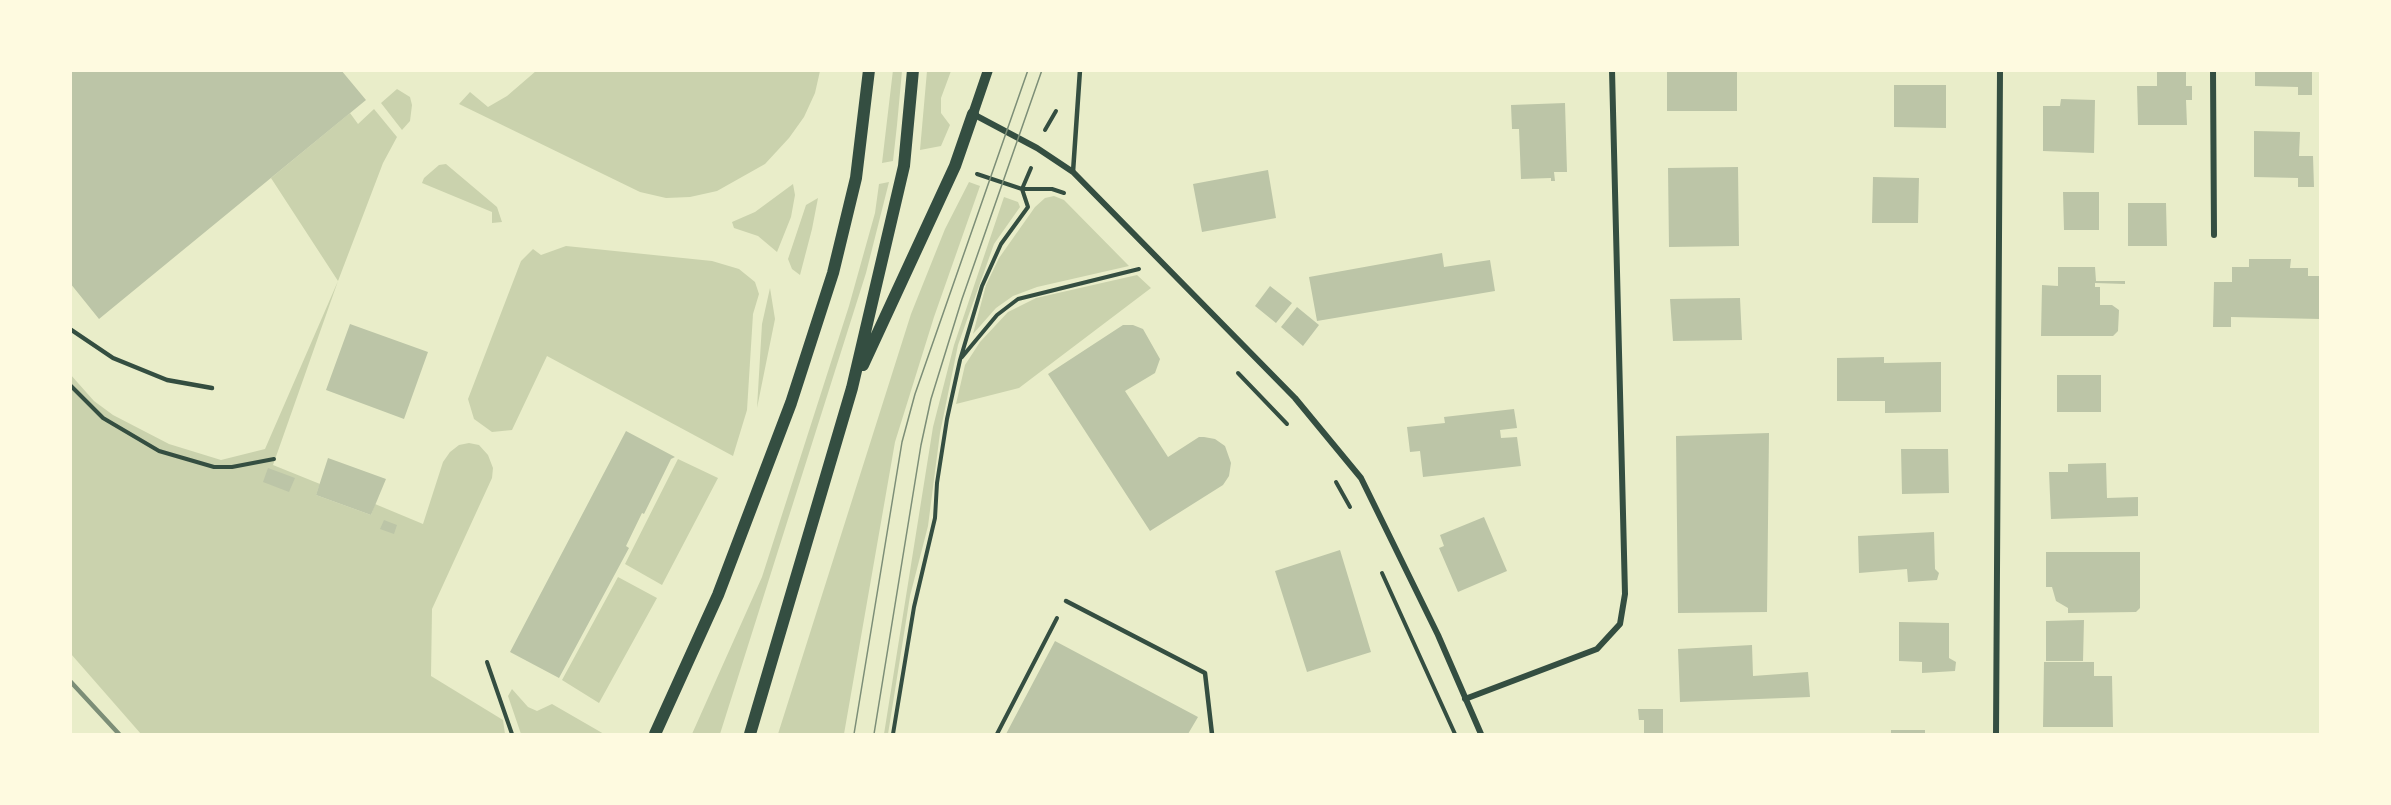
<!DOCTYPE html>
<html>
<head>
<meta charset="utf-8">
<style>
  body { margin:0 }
  #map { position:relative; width:2391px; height:805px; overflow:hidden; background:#e9edc9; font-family:"Varela Round",sans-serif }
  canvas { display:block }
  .frame { position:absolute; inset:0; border:72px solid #fefae0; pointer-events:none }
</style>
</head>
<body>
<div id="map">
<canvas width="2391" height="805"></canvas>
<div class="frame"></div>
</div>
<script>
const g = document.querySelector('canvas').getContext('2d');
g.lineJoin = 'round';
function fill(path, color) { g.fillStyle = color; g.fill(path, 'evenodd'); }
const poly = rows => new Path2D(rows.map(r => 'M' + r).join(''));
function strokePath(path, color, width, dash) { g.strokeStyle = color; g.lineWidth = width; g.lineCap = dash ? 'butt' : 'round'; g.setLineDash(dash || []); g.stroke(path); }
const green = poly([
  [893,70,902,71,897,125,893,161,882,163],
  [536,71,536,70,820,71,815,93,804,117,789,138,765,164,717,191,690,197,666,198,640,192,459,104,470,92,488,107,507,96],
  [927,71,951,71,941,98,941,113,950,125,941,146,920,150],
  [397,89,410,97,412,105,410,121,402,130,381,103],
  [374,109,397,137,383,163,338,281,273,465,320,484,316,495,371,515,375,504,423,524,443,462,450,452,459,445,469,443,479,445,488,455,493,468,492,478,432,609,431,676,503,720,505,734,141,734,71,654,70,374,94,401,113,415,169,444,221,460,265,449,338,281,271,178,350,113,358,124],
  [446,164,497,207,502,222,492,223,492,212,422,183,424,178,439,165],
  [889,182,866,273,720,734,692,734,762,577,849,306,875,213,879,184],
  [969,182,980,186,934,317,895,442,844,734,778,734,911,314,945,229],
  [793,184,795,195,791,217,777,252,758,236,734,228,732,222,755,212],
  [1054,196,1064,200,1129,266,1037,287,1013,296,996,308,973,334,986,285,999,258,1035,207,1045,198],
  [1004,197,1018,202,1020,207,994,244,958,345,940,433,928,526,910,596,888,734,884,734,933,427,954,345],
  [818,198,812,229,800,275,792,269,788,259,806,205],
  [566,246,712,261,739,269,755,282,759,294,753,314,747,410,733,456,547,356,512,430,492,432,474,419,468,399,521,261,533,249,541,255],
  [1137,275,1151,288,1019,388,956,404,965,365,980,342,1008,312,1036,298],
  [770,288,775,319,757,408,762,324],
  [678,459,718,478,662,585,625,564],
  [618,577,657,598,599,703,562,680],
  [512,689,528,707,537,711,552,704,604,734,521,734,508,696]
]);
const building = poly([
  [70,70,341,70,366,100,99,319,70,283],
  [1667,70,1737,70,1737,111,1667,111],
  [2255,70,2312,70,2312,95,2298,95,2298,87,2255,86],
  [2157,71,2186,71,2186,86,2192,86,2192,100,2186,100,2187,125,2138,125,2137,86,2157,86],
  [1894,85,1946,85,1946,128,1894,127],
  [2061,99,2095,100,2094,153,2043,151,2043,106,2060,106],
  [1565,103,1567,172,1554,172,1555,181,1551,181,1551,178,1521,179,1519,129,1512,129,1511,105],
  [2254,131,2300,132,2299,156,2313,156,2314,187,2298,187,2298,178,2254,177],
  [1738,167,1739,246,1669,247,1668,168],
  [1268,170,1276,218,1202,232,1193,184],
  [1873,177,1919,178,1918,223,1872,223],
  [2063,192,2099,192,2099,230,2064,230],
  [2128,203,2166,203,2167,246,2128,246],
  [1442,253,1444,267,1490,260,1495,291,1317,321,1309,277],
  [2249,259,2291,259,2290,268,2308,268,2308,276,2320,276,2320,319,2231,317,2231,327,2213,327,2214,282,2232,282,2232,267,2249,267],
  [2058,267,2095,267,2096,281,2125,281,2125,284,2095,283,2095,287,2100,287,2100,305,2112,305,2119,310,2118,331,2113,336,2041,336,2042,285,2058,286],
  [1270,286,1292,303,1276,323,1255,306],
  [1740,298,1742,340,1673,341,1670,299],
  [1297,307,1319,325,1303,346,1281,327],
  [350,324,428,352,404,419,326,390],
  [1123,325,1133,325,1143,329,1160,359,1155,373,1125,391,1168,457,1199,437,1204,437,1215,439,1225,446,1231,463,1229,476,1223,485,1150,531,1048,374],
  [1884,357,1884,363,1941,362,1941,412,1885,413,1885,401,1837,401,1837,358],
  [2057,375,2101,375,2101,412,2057,412],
  [1514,409,1517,428,1500,430,1501,438,1517,437,1521,466,1423,477,1420,451,1410,452,1407,427,1445,423,1444,417],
  [626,431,675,457,671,459,644,514,642,513,626,546,629,548,559,678,510,652],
  [1769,433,1767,612,1678,613,1676,436],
  [1901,449,1948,449,1949,493,1902,494],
  [328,458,386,479,371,515,316,495],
  [2106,463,2107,498,2138,497,2138,516,2051,519,2049,472,2068,472,2068,464],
  [268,468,295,478,289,492,263,482],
  [1484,517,1507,571,1458,592,1439,548,1444,546,1440,535],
  [384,520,397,525,394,534,380,529],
  [1934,532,1935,569,1939,573,1937,580,1908,582,1907,569,1859,573,1858,536],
  [1340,550,1371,652,1307,672,1275,571],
  [2046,552,2140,552,2140,608,2136,612,2068,613,2068,608,2056,601,2052,587,2046,587],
  [2084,620,2083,661,2046,661,2046,621],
  [1899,622,1949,623,1949,658,1956,662,1955,671,1922,673,1922,662,1899,661],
  [1055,641,1198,717,1188,734,1006,734],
  [1752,645,1753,676,1808,672,1810,697,1680,702,1678,649],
  [2044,662,2094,662,2094,676,2112,676,2113,727,2043,727],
  [1638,709,1663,709,1663,734,1644,734,1644,720,1639,720],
  [1891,730,1925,730,1925,734,1891,734]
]);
const path = poly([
  [1045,130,1056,111],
  [977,174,1022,189,1031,168],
  [962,357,997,315,1018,299,1139,269],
  [1238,373,1287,424],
  [70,385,103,418,159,451,214,467,232,467,274,459],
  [1336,482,1350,507],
  [1382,573,1455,734],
  [487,662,512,734],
  [893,734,914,607,935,518,937,483,947,419,960,360,982,286,1001,244,1028,207,1022,189,1052,189,1064,193],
  [997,734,1057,618]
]);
const service = poly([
  [1073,172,1080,70],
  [70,329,113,358,167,380,212,388],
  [1066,601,1205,673,1212,734]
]);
const minor = poly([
  [2213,70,2214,235],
  [973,114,1037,148,1073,172,1295,398,1361,478,1438,635,1481,734],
  [1465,699,1597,649,1620,624,1625,594,1612,70],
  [1996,734,2000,70]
]);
const tertiary = poly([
  [973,114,988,70]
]);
const secondary = poly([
  [863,365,955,166,973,114],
  [655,734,718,595,791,403,833,273,856,178,869,70],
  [750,734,852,388,904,166,913,70]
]);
const tram = poly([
  [854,734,902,442,915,394,1028,70],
  [874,734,921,445,931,399,962,299,1042,70]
]);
const rail = poly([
  [70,681,119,734]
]);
fill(green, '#cad2ad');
fill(building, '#bcc5a7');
strokePath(path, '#344e41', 4);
strokePath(service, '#344e41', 4.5);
strokePath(minor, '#344e41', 6);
strokePath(tertiary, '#344e41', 10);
strokePath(secondary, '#344e41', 12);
strokePath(tram, '#7c8e77', 1.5);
strokePath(rail, '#7c8e77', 4.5);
</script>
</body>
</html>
